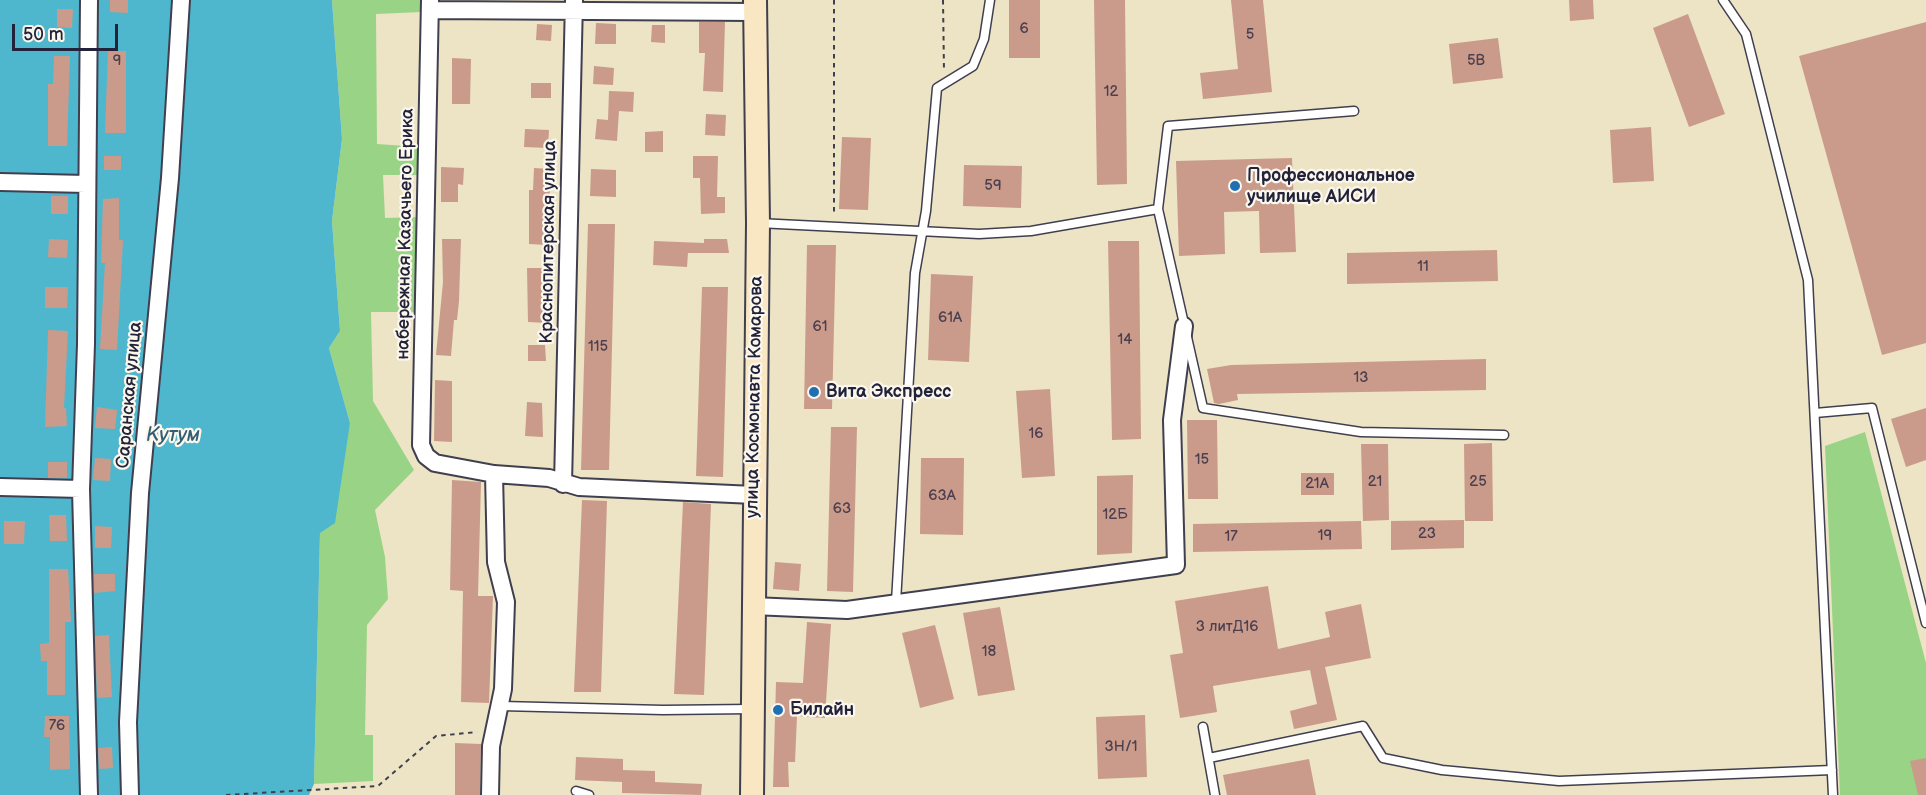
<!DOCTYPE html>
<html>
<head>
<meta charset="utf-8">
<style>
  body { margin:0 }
  #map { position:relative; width:1926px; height:795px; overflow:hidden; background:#ece4c4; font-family:"Balsamiq Sans",sans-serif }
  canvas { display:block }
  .scale { position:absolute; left:12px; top:24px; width:106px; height:27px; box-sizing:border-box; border:3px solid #22223b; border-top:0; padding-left:8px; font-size:18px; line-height:21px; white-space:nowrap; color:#22223b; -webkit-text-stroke:4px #fbf7ec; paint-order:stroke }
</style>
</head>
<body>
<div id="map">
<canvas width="1926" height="795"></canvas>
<div class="scale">50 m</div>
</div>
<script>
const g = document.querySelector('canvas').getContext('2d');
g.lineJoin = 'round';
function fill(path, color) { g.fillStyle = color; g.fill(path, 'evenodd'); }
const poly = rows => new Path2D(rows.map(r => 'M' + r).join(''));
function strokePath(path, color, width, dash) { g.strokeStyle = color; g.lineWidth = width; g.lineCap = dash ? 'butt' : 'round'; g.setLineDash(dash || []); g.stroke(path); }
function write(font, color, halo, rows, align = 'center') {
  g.font = font + ' "Balsamiq Sans",sans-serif'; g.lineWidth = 4.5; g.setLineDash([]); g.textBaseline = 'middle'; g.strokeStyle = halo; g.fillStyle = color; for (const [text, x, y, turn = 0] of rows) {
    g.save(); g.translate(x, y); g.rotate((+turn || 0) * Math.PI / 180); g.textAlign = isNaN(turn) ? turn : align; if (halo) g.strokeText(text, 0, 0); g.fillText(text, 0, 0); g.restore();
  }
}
const green = poly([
  [332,0,421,0,421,12,376,14,377,144,420,147,419,175,383,175,385,218,420,217,416,312,371,312,373,401,414,470,375,510,385,557,388,599,367,625,365,735,373,735,373,781,314,784,320,533,350,423,329,348,340,331,332,221,342,139],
  [1865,432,1926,663,1926,795,1840,795,1825,446]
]);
const water = poly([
  [0,0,332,0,342,139,332,221,340,331,329,348,350,423,335,523,320,533,314,784,309,795,0,795]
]);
const building = poly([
  [110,0,128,0,128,13,110,12],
  [1009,0,1040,0,1040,58,1009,58],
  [1094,0,1125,0,1127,184,1097,185],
  [1231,0,1263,0,1272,92,1203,99,1200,73,1238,69],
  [1569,0,1593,0,1594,19,1570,21],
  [57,9,73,9,72,28,57,27],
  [1688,14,1725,114,1689,127,1653,28],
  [699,22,725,22,723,92,703,91,705,53,699,53],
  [1926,22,1926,343,1882,355,1799,56],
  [596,23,616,24,616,44,595,44],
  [537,24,552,25,551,41,536,40],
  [652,25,665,25,665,43,651,42],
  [1498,38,1503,78,1453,84,1449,44],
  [108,51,126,51,126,133,105,133],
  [54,56,70,56,67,146,48,146,48,84,53,84],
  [452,58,471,59,470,104,452,104],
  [594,66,614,68,613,85,593,84],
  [531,83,551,83,551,98,531,98],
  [609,91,634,92,633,112,619,111,617,141,595,139,597,119,608,120],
  [706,114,726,115,725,136,705,135],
  [1651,127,1654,181,1613,183,1610,130],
  [525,129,549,130,548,148,524,147],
  [663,131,663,152,645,152,645,132],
  [842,137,871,138,868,210,839,209],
  [104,156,121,156,121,170,104,170],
  [693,156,718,156,717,197,725,197,725,213,701,214,700,178,693,178],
  [1292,158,1296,252,1260,253,1259,211,1224,212,1225,254,1179,256,1176,161],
  [964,165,1022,166,1021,208,963,206],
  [441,167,464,168,463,185,458,184,458,202,441,202],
  [534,168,551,169,547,245,529,244,529,190,533,190],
  [591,169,616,170,616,197,590,196],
  [51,196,68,196,68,214,51,214],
  [119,198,119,240,123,240,117,350,100,349,105,263,101,263,103,199],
  [588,224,615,224,609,470,581,470],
  [49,239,68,240,67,258,48,257],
  [442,239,461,239,459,301,457,320,454,320,451,356,436,355,443,282],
  [704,239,727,239,729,253,688,253,687,267,653,265,654,241,704,243],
  [1108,241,1139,241,1141,439,1112,440],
  [807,245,836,245,832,409,804,409],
  [1497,250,1498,281,1347,284,1347,253],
  [527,268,546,268,547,323,528,322],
  [931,274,973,276,969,362,928,360],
  [45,287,68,287,67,308,45,308],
  [702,287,728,287,723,477,696,476],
  [48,330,68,331,64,408,66,408,67,426,45,427],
  [528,345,545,345,546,361,528,361],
  [1486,359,1486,390,1237,394,1238,400,1219,404,1214,403,1207,369,1231,365],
  [435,380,452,381,452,442,434,441],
  [1050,389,1055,476,1022,478,1016,391],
  [527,402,542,403,543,437,525,436],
  [97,407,117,410,115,429,95,428],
  [1926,408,1926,460,1906,467,1891,419],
  [1187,420,1217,420,1218,499,1188,499],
  [831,427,857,427,853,592,827,591],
  [1492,443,1493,521,1465,521,1464,444],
  [1361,444,1388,444,1389,520,1363,521],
  [95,458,111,459,110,481,93,480],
  [921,458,964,458,963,535,920,534],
  [48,462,67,462,67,478,48,478],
  [1301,473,1334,473,1334,495,1301,495],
  [1133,475,1132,553,1097,555,1097,476],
  [452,480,481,482,478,596,493,596,489,703,461,702,463,591,450,590],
  [582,500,607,501,601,692,574,692],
  [683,502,711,504,704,695,674,694],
  [49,515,66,515,67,541,50,541],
  [1464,520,1464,548,1391,550,1391,521],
  [4,521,25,521,24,544,4,544],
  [1361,521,1362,549,1193,552,1193,524],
  [95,526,112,527,111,548,95,548],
  [775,562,801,564,799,591,773,589],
  [49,569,68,569,71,622,65,622,65,695,47,695,47,661,41,661,40,644,49,643],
  [94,574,115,574,115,591,94,593],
  [1268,586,1278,649,1330,637,1325,612,1361,604,1371,658,1325,667,1337,720,1294,729,1290,711,1317,704,1310,670,1213,686,1217,712,1180,718,1170,655,1183,653,1175,601],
  [1000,607,1015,690,978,696,963,613],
  [807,622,831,624,825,718,797,716,795,762,788,762,789,787,773,787,776,682,803,683],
  [935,625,954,699,920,708,902,633],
  [109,635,112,697,97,698,95,636],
  [1145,715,1147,777,1098,779,1096,717],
  [45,716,69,716,70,769,50,770,50,737,44,737],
  [455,743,481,744,480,795,455,795],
  [112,747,113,768,99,769,98,748],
  [576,757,623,759,623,770,655,771,655,782,702,784,701,795,622,793,622,782,575,780],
  [1926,758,1926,795,1918,795,1910,761],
  [1309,759,1316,795,1227,795,1223,775]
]);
const path = poly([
  [834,0,834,216],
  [943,0,944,72],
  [226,795,378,786,436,736,477,732]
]);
const service = poly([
  [1723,0,1746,34,1808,280,1833,795],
  [1158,209,1168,126,1354,111],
  [758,223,979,234,1031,231,1158,209,1203,408,1361,432,1504,435],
  [1815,413,1872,408,1926,623],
  [896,602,915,273,926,211,937,88,973,66,984,39,990,0],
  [501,706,663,710,751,709],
  [1203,727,1215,795],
  [1209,758,1363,726,1383,758,1442,770,1559,781,1832,770],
  [576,791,589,795]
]);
const minor = poly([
  [89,0,86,344,81,489,89,795],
  [430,0,421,445,426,456,435,463,494,474,549,478,579,487,754,495],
  [430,10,754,12],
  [0,182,86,184],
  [563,484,574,0],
  [0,487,81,489],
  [752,606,847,610,1176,565,1172,420,1184,326],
  [130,795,128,722,140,493,170,178,181,0],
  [490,795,491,746,503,689,506,602,496,562,494,474]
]);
const secondary = poly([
  [752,795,758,223,755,0]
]);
const markers = [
  [1235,186,6,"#1f6fb2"],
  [814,392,6,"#1f6fb2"],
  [778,710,6,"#1f6fb2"]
];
const numberNames = [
  ["6",1024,29],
  ["5",1250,35],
  ["9",117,61],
  ["5В",1476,61],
  ["12",1111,92],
  ["59",993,186],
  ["11",1423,267],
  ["61А",950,318],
  ["61",820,327],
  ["14",1125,340],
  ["115",598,347],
  ["13",1361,378],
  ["16",1036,434],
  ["15",1202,460],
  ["21",1375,482],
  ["25",1478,482],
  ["21А",1317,484],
  ["63А",942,496],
  ["63",842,509],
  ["12Б",1115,515],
  ["23",1427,534],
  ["19",1325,536],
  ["17",1231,537],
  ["3 литД16",1227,627],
  ["18",989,652],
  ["76",57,726],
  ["3Н/1",1121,747]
];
const poiNames = [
  ["Профессиональное",1247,176],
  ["училище АИСИ",1247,197],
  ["Вита Экспресс",826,392],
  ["Билайн",790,710]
];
const streetNames = [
  ["набережная Казачьего Ерика",406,234,-89],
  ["Краснопитерская улица",549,242,-89],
  ["Саранская улица",130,395,-85],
  ["улица Космонавта Комарова",755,397,-89]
];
const waterNames = [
  ["Кутум",173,436]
];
fill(green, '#99d386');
fill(water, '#4fb7cd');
fill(building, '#ca9b8a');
strokePath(service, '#403f50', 11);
strokePath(minor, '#403f50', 20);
strokePath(secondary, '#403f50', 26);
strokePath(path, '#403f50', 2, [4.5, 4.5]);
strokePath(service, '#fff', 8);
strokePath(minor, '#fff', 16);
strokePath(secondary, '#f9e7c3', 22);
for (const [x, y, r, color] of markers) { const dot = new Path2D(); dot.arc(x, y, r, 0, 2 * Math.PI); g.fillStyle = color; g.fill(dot); strokePath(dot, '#fbf7ec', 2); }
write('15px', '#4c404f', null, numberNames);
write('bold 18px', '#22223b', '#fbf7ec', poiNames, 'left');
write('18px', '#22223b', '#fbf7ec', streetNames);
write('italic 20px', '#345e75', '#fbf7ec', waterNames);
</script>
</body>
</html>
